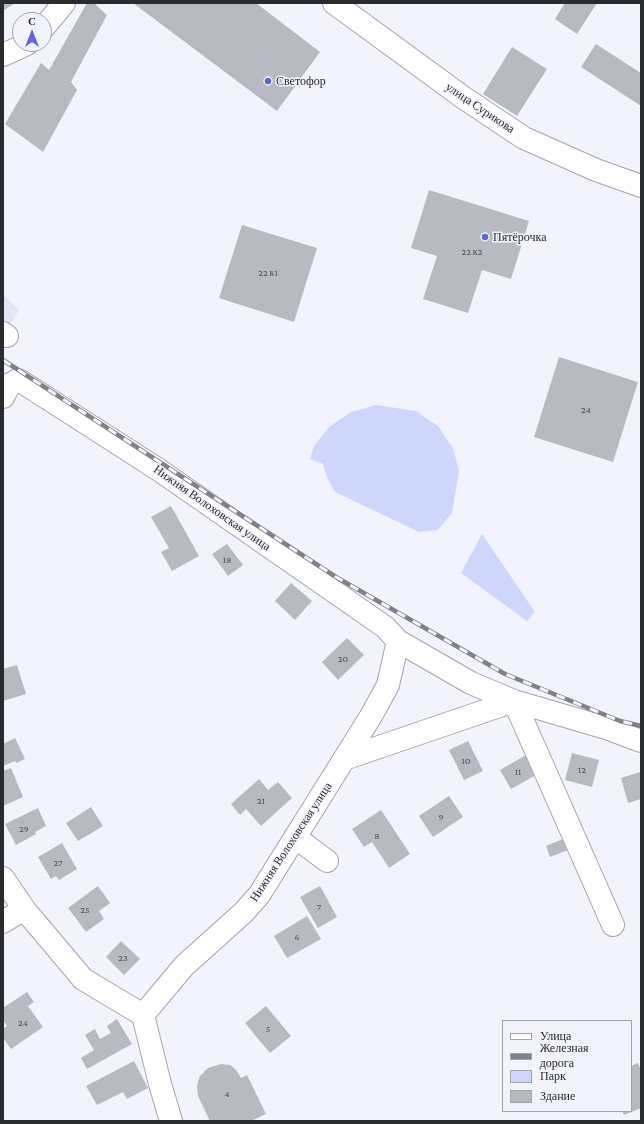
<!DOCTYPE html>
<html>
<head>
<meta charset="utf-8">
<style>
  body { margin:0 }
  #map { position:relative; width:644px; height:1124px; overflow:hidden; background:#f2f3fc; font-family:"Crimson Pro",serif }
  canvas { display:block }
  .frame { position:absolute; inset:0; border:4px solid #2a2b2e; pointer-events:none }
  .legend { position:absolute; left:502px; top:1020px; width:130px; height:92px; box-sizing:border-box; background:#f2f3fc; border:1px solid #a2a3aa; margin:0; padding:5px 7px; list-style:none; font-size:12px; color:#2a2b2e }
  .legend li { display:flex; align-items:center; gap:8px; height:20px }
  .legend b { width:20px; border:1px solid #a2a3aa }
  .north { position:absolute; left:12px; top:12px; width:40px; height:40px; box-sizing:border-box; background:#f2f3fc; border:1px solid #a2a3aa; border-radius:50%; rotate:0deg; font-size:11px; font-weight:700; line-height:16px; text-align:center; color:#2a2b2e }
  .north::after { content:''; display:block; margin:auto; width:14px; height:18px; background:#5f64dd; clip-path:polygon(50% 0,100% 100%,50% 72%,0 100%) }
</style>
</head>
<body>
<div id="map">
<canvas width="644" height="1124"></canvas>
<div class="frame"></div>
<ul class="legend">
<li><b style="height:5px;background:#fff"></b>Улица</li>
<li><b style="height:5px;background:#818288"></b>Железная дорога</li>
<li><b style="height:11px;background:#cfd6fb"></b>Парк</li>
<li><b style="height:11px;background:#b8bac2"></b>Здание</li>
</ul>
<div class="north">С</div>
</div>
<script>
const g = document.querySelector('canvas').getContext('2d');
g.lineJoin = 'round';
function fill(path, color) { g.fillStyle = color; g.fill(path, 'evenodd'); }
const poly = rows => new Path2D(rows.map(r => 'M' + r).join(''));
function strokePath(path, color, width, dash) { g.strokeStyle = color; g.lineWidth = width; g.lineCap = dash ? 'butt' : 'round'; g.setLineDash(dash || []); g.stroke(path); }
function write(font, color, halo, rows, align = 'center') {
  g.font = font + ' "Crimson Pro",serif'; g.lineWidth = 3; g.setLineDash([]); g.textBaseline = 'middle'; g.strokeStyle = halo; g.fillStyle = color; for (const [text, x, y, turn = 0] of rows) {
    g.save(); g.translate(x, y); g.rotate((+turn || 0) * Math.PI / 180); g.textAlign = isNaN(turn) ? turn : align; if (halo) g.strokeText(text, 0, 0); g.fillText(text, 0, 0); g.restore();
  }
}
const built = poly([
  [3,295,19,310,3,335]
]);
const green = poly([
  [376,405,416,411,438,426,453,448,459,471,452,513,438,530,419,532,335,492,327,478,323,464,310,459,314,446,329,427,351,412],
  [482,534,535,612,527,621,461,573]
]);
const building = poly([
  [3,3,15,3,3,11],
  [87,3,94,3,107,15,71,82,77,90,43,152,5,124,41,63,49,70],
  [133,3,256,3,320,52,277,111],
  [565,3,597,3,577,34,555,19],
  [596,44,641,73,641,106,581,67],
  [512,47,547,69,517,116,483,94],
  [429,190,529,221,511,279,482,270,468,313,423,299,437,256,411,248],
  [242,225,317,248,294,322,219,298],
  [559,357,638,382,613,462,534,437],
  [171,506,199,556,172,571,161,552,169,548,151,517],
  [227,544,243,565,228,576,212,554],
  [291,583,312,601,295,620,275,601],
  [347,638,364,655,338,680,322,662],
  [17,665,26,694,3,701,3,669],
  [15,738,25,759,16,763,15,761,3,766,3,744],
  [468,741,483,771,464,780,449,750],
  [572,753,599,760,592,787,565,780],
  [526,755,536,775,511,789,500,770],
  [11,768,23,797,3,806,3,771],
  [640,772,641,775,641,799,628,803,621,778],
  [259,779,268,790,278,782,292,798,261,826,246,809,240,815,231,804],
  [449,796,463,817,433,837,419,816],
  [91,807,103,826,78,841,66,823],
  [38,808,46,826,35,832,36,834,16,845,5,824],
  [381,810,410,854,389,868,372,842,364,847,352,829],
  [563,839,568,850,550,857,546,846],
  [62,843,77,869,59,880,56,876,51,879,38,857],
  [98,886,110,903,99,911,104,919,86,932,68,908],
  [320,886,337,917,318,928,300,897],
  [307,916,321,939,287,958,274,936],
  [121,941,140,959,124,975,106,957],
  [27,992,34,1002,28,1006,43,1027,11,1049,3,1038,3,1029,7,1026,3,1020,3,1008],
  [266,1006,291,1036,270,1053,245,1023],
  [117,1019,132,1044,87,1069,81,1058,94,1050,85,1035,95,1029,100,1039,111,1033,107,1026],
  [134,1061,148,1088,127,1099,123,1092,97,1105,86,1086],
  [638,1063,641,1071,641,1108,624,1115,622,1111,631,1111,631,1066],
  [221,1064,230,1065,234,1068,236,1070,241,1078,247,1075,266,1114,251,1121,210,1121,198,1096,197,1087,198,1081,200,1076,208,1068]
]);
const minor = poly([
  [334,3,464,98,524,138,596,170,641,186],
  [44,27,64,3],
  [3,55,27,44],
  [3,333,7,336],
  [3,397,10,384,18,380,22,382,159,470,385,627,398,641,471,683,514,701,606,728,641,741],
  [344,759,514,701,613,925],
  [295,837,327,861],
  [3,878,24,909,83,979,143,1015],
  [3,922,24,909],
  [143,1015,184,966,244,912,259,895,371,716,388,685,398,641],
  [143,1015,160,1084,171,1121]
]);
const rail = poly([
  [3,360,336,577,505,674,620,721,641,726]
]);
const markers = [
  [268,81,4,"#5f64dd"],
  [485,237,4,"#5f64dd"]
];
const numberNames = [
  ["22 к2",472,252],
  ["22 к1",268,273],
  ["24",586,410],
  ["18",227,560],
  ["20",343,659],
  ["10",466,761],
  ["12",582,770],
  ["11",518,772],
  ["21",261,801],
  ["9",441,817],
  ["29",24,829],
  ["8",377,836],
  ["27",58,863],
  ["7",319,907],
  ["25",85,910],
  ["6",297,937],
  ["23",123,958],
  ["24",23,1023],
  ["5",268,1029],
  ["4",227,1094]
];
const poiNames = [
  ["Светофор",276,81],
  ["Пятёрочка",493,237]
];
const streetNames = [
  ["улица Сурикова",480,108,34],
  ["Нижняя Волоховская улица",212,508,35],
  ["Нижняя Волоховская улица",291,842,-57]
];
fill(built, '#e1e5f4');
fill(green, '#cfd6fb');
fill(building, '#b8bac2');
strokePath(minor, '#a3a5ac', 24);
strokePath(minor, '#fff', 22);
strokePath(rail, '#818288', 4.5);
strokePath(rail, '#f2f3fc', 3, [9]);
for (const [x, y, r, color] of markers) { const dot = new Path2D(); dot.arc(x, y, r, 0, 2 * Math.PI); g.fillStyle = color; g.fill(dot); strokePath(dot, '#f2f3fc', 1.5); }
write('10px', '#4e4f53', null, numberNames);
write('12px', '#2a2b2e', '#f2f3fc', poiNames, 'left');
write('12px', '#2a2b2e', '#f2f3fc', streetNames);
</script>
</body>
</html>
